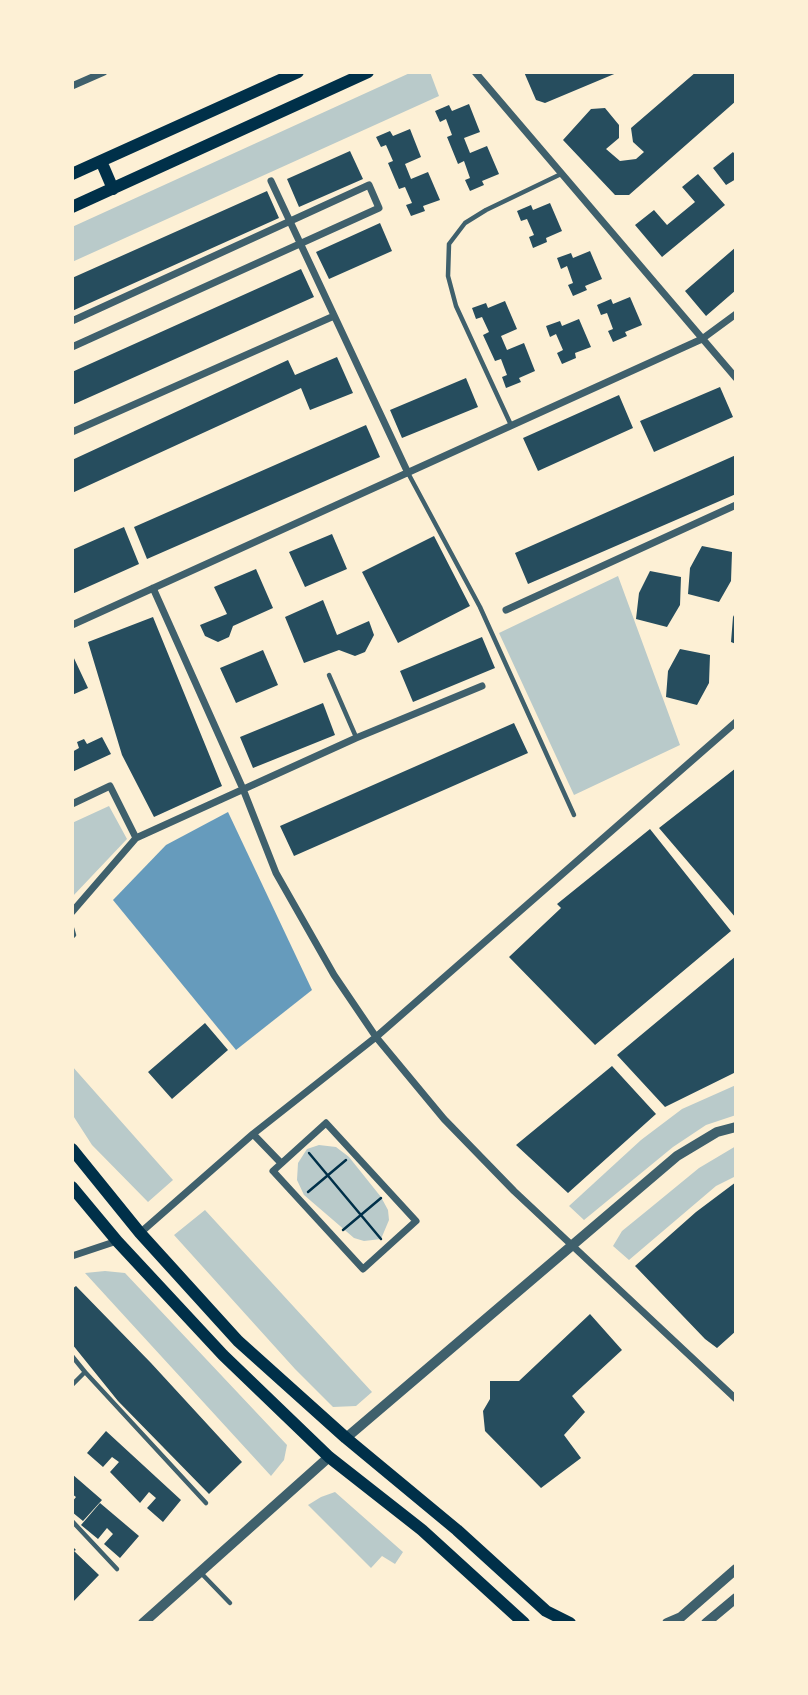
<!DOCTYPE html>
<html>
<head>
<meta charset="utf-8">
<style>
  body { margin:0 }
  #map { position:relative; width:808px; height:1695px; overflow:hidden; background:#fdf0d5; font-family:"IBM Plex Sans",sans-serif }
  canvas { display:block }
  .frame { position:absolute; inset:0; border:74px solid #fdf0d5; pointer-events:none }
</style>
</head>
<body>
<div id="map">
<canvas width="808" height="1695"></canvas>
<div class="frame"></div>
</div>
<script>
const g = document.querySelector('canvas').getContext('2d');
g.lineJoin = 'round';
function fill(path, color) { g.fillStyle = color; g.fill(path, 'evenodd'); }
const poly = rows => new Path2D(rows.map(r => 'M' + r).join(''));
function strokePath(path, color, width, dash) { g.strokeStyle = color; g.lineWidth = width; g.lineCap = dash ? 'butt' : 'round'; g.setLineDash(dash || []); g.stroke(path); }
const green = poly([
  [412,72,430,72,439,96,72,262,72,227],
  [618,576,680,745,574,795,499,633],
  [109,806,127,839,73,896,72,823],
  [72,1066,173,1180,148,1202,92,1145,72,1114],
  [736,1085,736,1115,706,1125,673,1147,584,1220,569,1206,641,1140,682,1109],
  [319,1145,336,1147,349,1157,381,1197,388,1210,389,1220,381,1239,364,1241,354,1238,304,1195,297,1180,298,1163,307,1149],
  [736,1146,736,1176,716,1186,629,1260,613,1246,622,1231,649,1209,699,1168],
  [205,1210,372,1392,356,1406,333,1407,295,1369,174,1235],
  [105,1271,125,1273,287,1445,284,1460,271,1476,85,1273],
  [335,1492,403,1552,395,1564,382,1556,371,1568,308,1505,321,1497]
]);
const water = poly([
  [228,812,312,990,236,1050,113,900,166,845]
]);
const building = poly([
  [524,72,619,72,545,103,536,100],
  [696,72,736,72,736,101,629,195,615,195,563,140,591,109,605,108,619,125,619,138,606,149,620,161,636,159,644,152,633,142,631,128],
  [469,104,480,132,464,138,470,153,487,146,499,174,482,181,484,185,470,191,465,180,470,178,464,161,458,164,447,137,452,135,446,119,440,122,435,111,449,105,452,111],
  [410,129,421,157,405,164,411,179,428,172,440,200,423,206,425,211,411,216,406,205,412,203,405,187,399,189,388,163,393,161,386,145,381,147,376,137,390,131,393,136],
  [350,151,363,179,299,207,287,179],
  [733,152,736,156,736,179,726,185,713,168],
  [698,174,725,205,662,257,635,225,654,210,667,225,695,202,682,187],
  [267,191,279,218,72,311,72,278],
  [550,203,562,231,546,238,547,242,533,248,529,237,534,235,527,219,521,221,517,211,531,205,533,210],
  [380,223,392,251,329,279,316,252],
  [736,247,736,290,706,316,685,291],
  [590,251,602,279,585,286,587,290,573,296,568,285,573,283,567,266,561,269,557,258,571,253,573,258],
  [301,269,314,297,72,405,72,372],
  [630,297,642,325,625,332,627,336,613,342,608,331,613,329,607,313,601,315,597,305,611,299,613,304],
  [505,301,517,329,501,336,507,350,524,343,535,371,519,378,521,382,506,388,502,377,507,375,501,359,495,361,483,335,489,332,482,317,476,319,472,308,486,303,488,308],
  [579,319,591,347,575,353,576,358,562,364,557,353,563,350,556,334,550,337,546,326,560,321,562,326],
  [337,357,353,393,310,410,301,388,72,493,72,460,288,360,295,375],
  [466,378,478,407,402,438,390,410],
  [720,387,733,417,654,452,640,421],
  [619,395,633,428,538,471,523,438],
  [366,425,380,457,147,559,134,527],
  [736,455,736,494,528,584,515,553],
  [124,527,139,564,72,594,72,550],
  [332,534,347,569,305,587,289,552],
  [434,536,470,606,398,643,362,572],
  [702,546,732,552,731,581,719,602,688,594,690,568],
  [256,569,273,608,233,626,229,637,218,642,205,636,200,625,227,614,214,587],
  [650,571,681,577,680,605,667,627,636,619,639,593],
  [323,600,337,635,369,621,374,635,365,652,355,656,339,650,304,663,285,617],
  [736,611,736,644,731,642,733,617],
  [153,617,222,786,154,817,122,755,88,642],
  [482,637,495,668,413,702,400,671],
  [680,649,710,655,709,683,697,705,666,697,668,671],
  [263,650,278,685,236,703,220,668],
  [72,654,88,688,72,695],
  [323,703,335,735,253,768,240,737],
  [514,723,528,753,294,856,280,826],
  [102,737,111,754,72,772,72,752,79,748,77,742,84,739,87,744],
  [736,768,736,918,659,828],
  [650,829,731,931,595,1045,509,957,561,908,557,904],
  [736,956,736,1072,665,1107,617,1055],
  [205,1023,228,1050,172,1099,148,1072],
  [612,1066,656,1114,568,1193,516,1145],
  [736,1182,736,1331,717,1348,705,1339,635,1266,696,1212],
  [76,1286,151,1363,242,1462,209,1494,118,1401,72,1344,72,1289],
  [590,1314,622,1350,572,1396,585,1412,564,1435,581,1458,541,1488,485,1431,483,1411,490,1399,490,1381,519,1381],
  [106,1431,181,1500,163,1522,147,1508,156,1498,149,1492,140,1503,110,1472,119,1462,112,1457,103,1467,87,1453],
  [72,1474,102,1500,83,1521,72,1512,72,1502,76,1497,72,1494],
  [100,1503,139,1536,120,1558,104,1544,113,1534,107,1528,98,1539,81,1525],
  [72,1546,76,1550,74,1551,99,1575,72,1603]
]);
const path = poly([
  [309,1153,381,1239],
  [308,1192,346,1160],
  [343,1230,381,1198]
]);
const service = poly([
  [511,425,456,306,448,276,449,244,465,223,486,210,561,174],
  [408,473,480,607,574,815],
  [329,675,356,737],
  [72,928,74,935,72,937],
  [72,1356,85,1372,72,1385],
  [85,1372,206,1503],
  [72,1521,117,1569],
  [201,1573,230,1603]
]);
const minor = poly([
  [475,72,736,378],
  [72,86,104,72],
  [271,181,408,473],
  [72,321,369,185,379,208,72,347],
  [72,432,334,316],
  [153,588,243,789,276,873,334,975,376,1037,444,1119,514,1191,736,1399],
  [506,610,736,505],
  [72,625,702,339,736,314],
  [72,804,110,786,136,838],
  [72,912,136,838,356,738,482,686],
  [326,1123,416,1221,363,1269,273,1171,326,1123],
  [253,1134,281,1163],
  [140,1233,253,1134,376,1037,736,722],
  [72,1256,117,1241]
]);
const tertiary = poly([
  [346,1438,677,1156,717,1132,736,1127],
  [143,1623,329,1457],
  [667,1623,681,1617,736,1569],
  [706,1623,736,1598]
]);
const secondary = poly([
  [101,161,113,189],
  [72,174,298,72],
  [72,207,368,72],
  [72,1149,140,1233,238,1341,346,1438,457,1530,546,1611,570,1623],
  [72,1187,117,1241,223,1355,329,1457,422,1530,524,1623]
]);
fill(green, '#b9caca');
fill(water, '#669bbc');
fill(building, '#264d5e');
strokePath(path, '#003049', 2.5);
strokePath(service, '#3f606c', 4.5);
strokePath(minor, '#3f606c', 7);
strokePath(tertiary, '#3f606c', 10);
strokePath(secondary, '#003049', 12);
</script>
</body>
</html>
